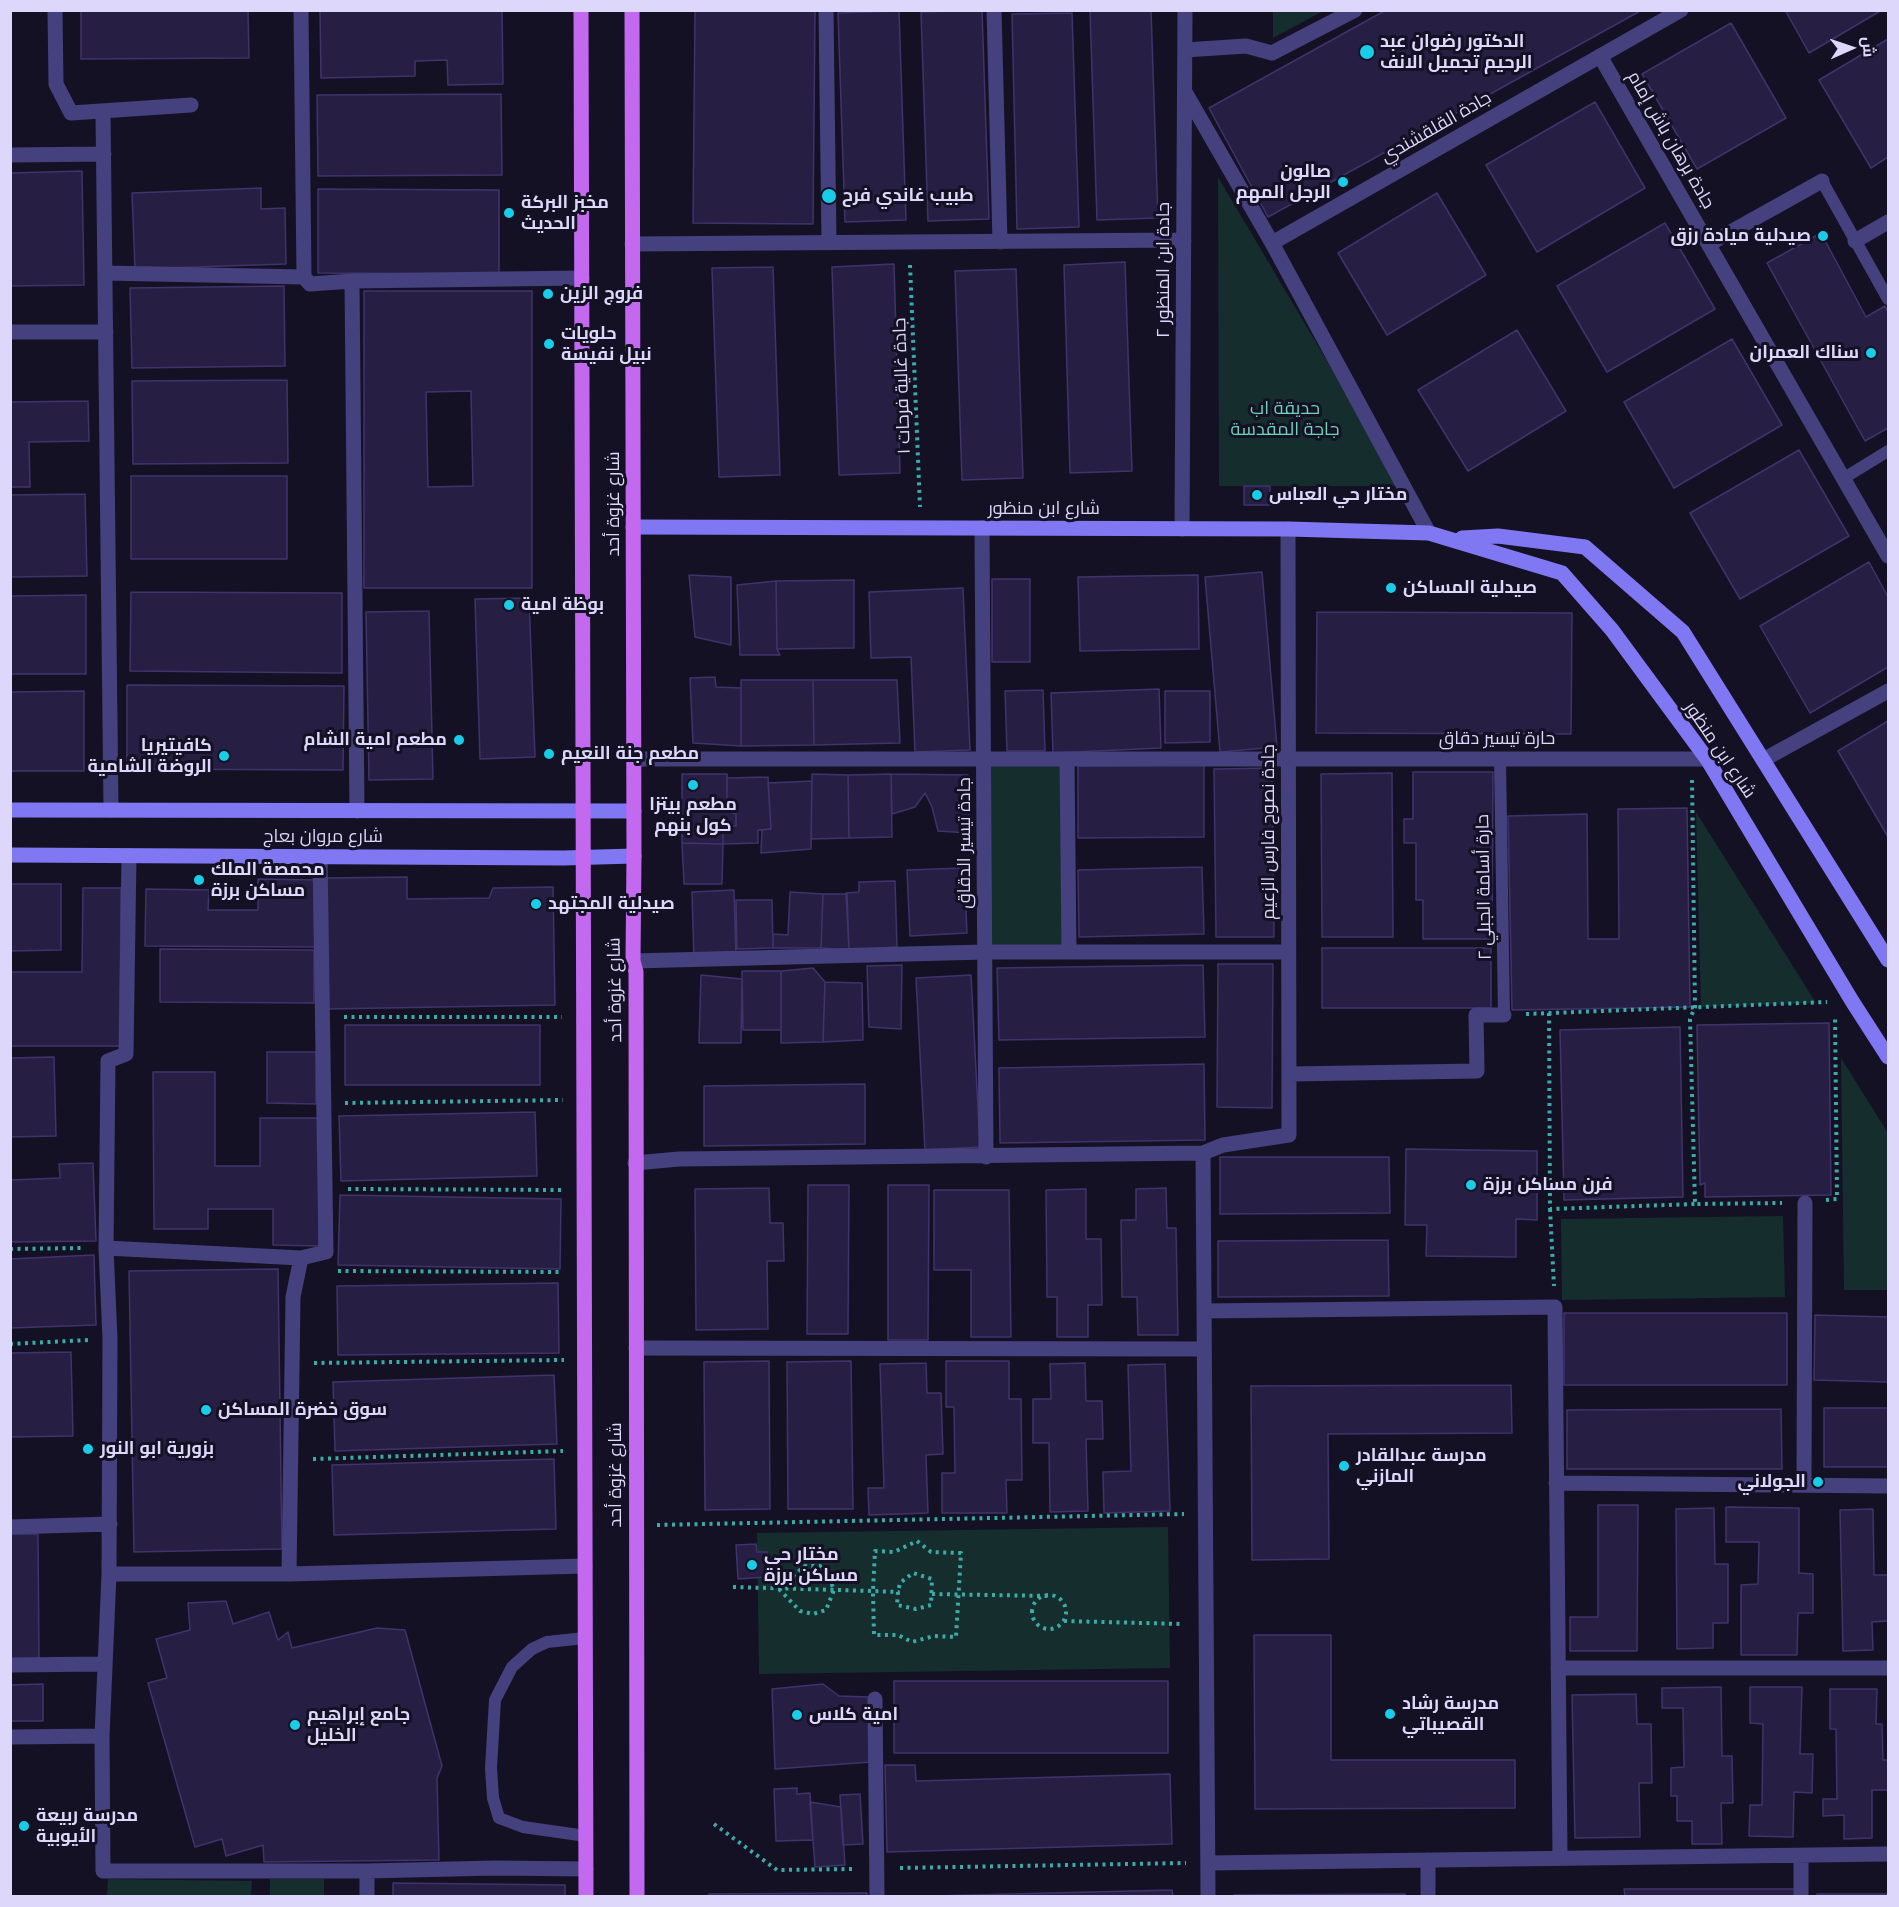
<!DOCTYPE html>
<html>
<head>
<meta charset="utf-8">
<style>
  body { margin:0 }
  #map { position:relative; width:1899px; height:1907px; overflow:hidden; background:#151124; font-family:Mulish,Cairo,sans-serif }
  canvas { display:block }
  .frame { position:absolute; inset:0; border:12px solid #ddd7fb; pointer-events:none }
  .north { position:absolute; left:1821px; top:18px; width:60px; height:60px; -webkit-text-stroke:4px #151124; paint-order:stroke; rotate:87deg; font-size:16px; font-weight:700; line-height:24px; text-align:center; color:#ddd7fb }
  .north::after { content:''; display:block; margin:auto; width:21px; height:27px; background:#ddd7fb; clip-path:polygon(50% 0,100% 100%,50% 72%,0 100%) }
</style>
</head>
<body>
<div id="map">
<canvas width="1899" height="1907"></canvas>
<div class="frame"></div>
<div class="north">ش</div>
</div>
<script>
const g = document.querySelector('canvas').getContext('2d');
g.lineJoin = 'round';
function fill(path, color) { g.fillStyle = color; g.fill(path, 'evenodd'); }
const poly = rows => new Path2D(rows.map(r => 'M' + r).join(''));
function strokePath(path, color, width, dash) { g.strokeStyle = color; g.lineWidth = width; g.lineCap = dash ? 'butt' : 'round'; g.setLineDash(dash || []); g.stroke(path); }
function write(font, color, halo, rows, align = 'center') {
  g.font = font + ' Mulish,Cairo,sans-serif'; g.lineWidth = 6; g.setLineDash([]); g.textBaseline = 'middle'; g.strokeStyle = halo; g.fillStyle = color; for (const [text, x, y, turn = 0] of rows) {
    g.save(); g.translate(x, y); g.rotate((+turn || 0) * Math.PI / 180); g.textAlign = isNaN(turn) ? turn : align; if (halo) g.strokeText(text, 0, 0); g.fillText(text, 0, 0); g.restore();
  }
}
const green = poly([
  [1273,11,1273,10,1323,11,1273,38],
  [1218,177,1401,486,1219,486],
  [984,759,1067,759,1069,952,985,952],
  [1696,812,1816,1003,1701,1007],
  [1841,1058,1888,1133,1888,1290,1844,1290],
  [1783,1216,1785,1297,1562,1300,1561,1219],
  [1168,1527,1170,1668,759,1674,757,1533],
  [108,1879,252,1881,251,1896,107,1896],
  [270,1879,324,1879,324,1896,270,1896]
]);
const building = poly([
  [81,10,248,10,249,58,81,59,81,10],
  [320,10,502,10,503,84,448,85,447,60,415,61,415,76,321,78,320,10],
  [695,10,815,10,813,224,693,223,695,10],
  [982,10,989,219,928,221,921,12,982,10],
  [1151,10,1158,218,1097,220,1090,11,1151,10],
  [1386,10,1642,10,1268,217,1209,108,1386,10],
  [1785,10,1882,10,1809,53,1785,10],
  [899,11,906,220,845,222,838,13,899,11],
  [1072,13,1079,227,1017,229,1012,14,1072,13],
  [1731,23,1786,118,1697,169,1642,74,1731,23],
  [1888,39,1888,157,1871,168,1819,80,1888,39],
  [501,94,502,175,318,176,317,95,501,94],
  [1595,102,1645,188,1537,252,1486,165,1595,102],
  [82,171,84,285,10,286,10,173,82,171],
  [261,188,261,209,285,208,286,264,135,269,132,193,261,188],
  [318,189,499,190,499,274,318,273,318,189],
  [1437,193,1486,275,1387,335,1338,253,1437,193],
  [1665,223,1715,309,1607,372,1557,286,1665,223],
  [1821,233,1866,317,1885,306,1888,312,1888,428,1865,441,1767,263,1821,233],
  [1125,262,1132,471,1070,473,1064,265,1125,262],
  [894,264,900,473,839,475,832,267,894,264],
  [773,267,780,475,719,477,712,268,773,267],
  [1016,269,1023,478,962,480,955,271,1016,269],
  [284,286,285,366,132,368,130,288,284,286],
  [364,291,532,291,532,588,364,588,364,291],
  [471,391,473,486,428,487,426,392,471,391],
  [1517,330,1566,411,1468,471,1418,390,1517,330],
  [1732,339,1782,425,1674,488,1624,402,1732,339],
  [287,380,288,463,133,464,132,381,287,380],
  [88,401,89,441,29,442,30,487,10,487,10,402,88,401],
  [1799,450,1849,536,1740,599,1690,513,1799,450],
  [131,476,287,476,287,559,131,559,131,476],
  [1244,486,1270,486,1270,505,1244,505,1244,486],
  [85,494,87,576,10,577,10,495,85,494],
  [1869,562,1888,597,1888,667,1810,713,1760,626,1869,562],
  [1262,572,1277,747,1220,752,1205,577,1262,572],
  [689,575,731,577,731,645,695,637,689,575],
  [1198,575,1199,649,1080,651,1078,577,1198,575],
  [992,579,1030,579,1030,662,992,662,992,579],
  [854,580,854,648,777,649,776,581,854,580],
  [776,581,777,649,780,655,740,655,737,585,776,581],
  [963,588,970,750,915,752,911,657,871,658,869,592,963,588],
  [131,592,342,593,342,673,130,671,131,592],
  [86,595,86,674,10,674,10,596,86,595],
  [529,598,535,757,480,759,475,599,529,598],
  [429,611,433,779,369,780,366,612,429,611],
  [1317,612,1572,613,1571,734,1316,733,1317,612],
  [715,677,716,687,741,688,741,746,693,743,690,678,715,677],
  [741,680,813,680,814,745,741,746,741,680],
  [813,680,897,680,900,743,814,745,813,680],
  [127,685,344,686,343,770,127,769,127,685],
  [1159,689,1161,748,1053,753,1051,693,1159,689],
  [1043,690,1045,751,1007,751,1005,691,1043,690],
  [84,691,84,771,10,771,10,692,84,691],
  [1165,691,1210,691,1210,742,1165,743,1165,691],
  [1888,721,1888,837,1838,751,1888,721],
  [1204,765,1204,837,1078,838,1078,766,1204,765],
  [1272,768,1274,937,1216,937,1214,769,1272,768],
  [1413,772,1493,772,1492,939,1423,939,1423,900,1416,900,1416,843,1404,843,1404,819,1413,819,1413,772],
  [1392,773,1393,937,1322,937,1321,774,1392,773],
  [682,774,727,774,727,811,736,814,736,826,723,825,723,844,682,843,682,774],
  [812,774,848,775,849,838,811,839,812,774],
  [891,774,892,837,849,838,848,775,891,774],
  [891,774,968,775,969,833,938,831,932,807,925,793,915,807,892,814,891,774],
  [768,777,771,829,758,830,758,843,723,844,723,825,736,826,736,814,727,811,727,778,768,777],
  [812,781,811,849,761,853,762,830,771,829,768,783,812,781],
  [1687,808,1690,1007,1512,1010,1508,816,1587,814,1588,939,1619,939,1618,809,1687,808],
  [682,843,723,844,722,884,684,884,682,843],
  [1202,867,1204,934,1079,937,1078,870,1202,867],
  [964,868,967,933,910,936,907,870,964,868],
  [407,877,407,899,489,898,493,888,553,887,555,1005,327,1009,325,878,407,877],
  [258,879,316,880,316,947,145,946,146,889,209,890,208,910,258,910,258,879],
  [895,881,897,947,849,950,846,893,859,892,859,882,895,881],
  [10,884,61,884,61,950,10,951,10,884],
  [83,888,121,888,120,1046,10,1046,10,972,82,972,83,888],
  [734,890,736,958,694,960,692,892,734,890],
  [790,892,823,894,821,948,773,948,773,934,788,935,790,892],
  [823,894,847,894,849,950,821,948,823,894],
  [736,900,772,900,773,948,737,949,736,900],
  [1322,948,1491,948,1491,1008,1322,1008,1322,948],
  [160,949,314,950,314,1003,160,1002,160,949],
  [1218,964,1273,964,1272,1108,1217,1107,1218,964],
  [902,965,901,1029,869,1027,867,966,902,965],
  [1203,965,1205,1037,999,1040,997,968,1203,965],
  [813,968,825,982,823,1042,781,1043,781,971,813,968],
  [742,971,781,971,781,1030,743,1030,742,971],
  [701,975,742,979,741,1043,699,1043,701,975],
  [971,975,980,1147,925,1150,916,978,971,975],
  [825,982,862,983,863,1040,823,1042,825,982],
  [1829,1023,1831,1195,1705,1197,1705,1183,1700,1185,1697,1025,1829,1023],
  [345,1025,540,1025,540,1085,345,1085,345,1025],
  [1680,1027,1683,1197,1564,1200,1560,1030,1680,1027],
  [267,1052,316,1052,316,1104,267,1103,267,1052],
  [54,1057,56,1136,10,1137,10,1058,54,1057],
  [1204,1064,1205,1140,1000,1143,999,1068,1204,1064],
  [153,1072,215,1072,215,1166,260,1166,260,1118,319,1118,319,1246,273,1245,273,1209,208,1209,208,1229,154,1229,153,1072],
  [865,1084,865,1144,704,1146,704,1086,865,1084],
  [535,1112,537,1176,341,1181,339,1116,535,1112],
  [1406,1149,1537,1151,1537,1220,1516,1219,1516,1257,1426,1256,1427,1225,1405,1225,1406,1149],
  [1220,1157,1389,1157,1390,1213,1220,1214,1220,1157],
  [93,1163,96,1241,10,1242,10,1180,60,1178,59,1164,93,1163],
  [808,1185,849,1185,848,1334,807,1334,808,1185],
  [888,1185,929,1185,928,1340,888,1340,888,1185],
  [769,1188,770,1223,783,1223,784,1261,767,1261,768,1329,696,1330,695,1189,769,1188],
  [1166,1188,1167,1228,1176,1228,1178,1335,1138,1335,1137,1297,1122,1297,1121,1220,1136,1220,1136,1189,1166,1188],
  [1086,1189,1086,1239,1101,1239,1102,1305,1088,1305,1088,1337,1057,1337,1057,1297,1047,1297,1046,1190,1086,1189],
  [934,1190,1009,1190,1011,1337,971,1337,971,1270,934,1270,934,1190],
  [340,1195,561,1199,560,1269,338,1265,340,1195],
  [1388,1240,1389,1296,1218,1297,1218,1241,1388,1240],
  [94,1255,96,1325,10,1328,10,1259,94,1255],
  [278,1269,282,1549,134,1552,129,1271,278,1269],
  [558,1283,559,1353,338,1355,337,1286,558,1283],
  [1564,1313,1787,1313,1787,1385,1564,1385,1564,1313],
  [1815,1315,1888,1317,1888,1382,1814,1380,1815,1315],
  [71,1352,73,1436,10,1437,10,1353,71,1352],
  [769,1361,770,1509,705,1510,704,1362,769,1361],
  [851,1361,853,1509,788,1509,787,1362,851,1361],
  [946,1361,1009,1361,1009,1399,1021,1399,1022,1480,1006,1480,1007,1513,942,1513,942,1473,955,1473,954,1407,946,1407,946,1361],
  [926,1363,927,1393,941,1393,943,1454,926,1455,928,1513,869,1515,868,1488,884,1488,880,1364,926,1363],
  [1085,1363,1086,1401,1102,1401,1103,1439,1086,1439,1088,1511,1050,1512,1049,1443,1033,1443,1033,1399,1051,1399,1050,1364,1085,1363],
  [1165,1364,1170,1511,1104,1513,1103,1472,1131,1471,1128,1365,1165,1364],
  [554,1375,557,1444,335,1451,333,1382,554,1375],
  [1511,1385,1512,1433,1328,1434,1329,1559,1252,1560,1251,1386,1511,1385],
  [1824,1408,1888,1408,1888,1467,1824,1467,1824,1408],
  [1781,1409,1782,1469,1567,1469,1567,1410,1781,1409],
  [554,1459,556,1529,334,1535,332,1465,554,1459],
  [1598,1505,1638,1505,1637,1651,1570,1651,1570,1617,1598,1617,1598,1505],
  [1726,1507,1799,1508,1799,1573,1813,1574,1813,1613,1798,1613,1797,1655,1741,1655,1741,1585,1758,1584,1759,1542,1726,1542,1726,1507],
  [1714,1508,1715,1564,1728,1564,1728,1623,1713,1623,1713,1648,1677,1649,1676,1509,1714,1508],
  [1873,1509,1874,1575,1888,1575,1888,1621,1872,1622,1873,1650,1843,1651,1840,1510,1873,1509],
  [10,1534,38,1534,39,1659,10,1659,10,1534],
  [756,1544,757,1552,767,1552,768,1577,738,1579,736,1545,756,1544],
  [226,1601,233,1624,269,1612,278,1640,288,1632,292,1648,377,1628,405,1630,442,1766,437,1778,439,1860,264,1862,263,1845,226,1856,222,1839,195,1847,148,1683,167,1678,156,1639,190,1630,188,1603,226,1601],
  [1254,1635,1331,1635,1331,1760,1515,1760,1515,1808,1255,1809,1254,1635],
  [894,1681,1168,1681,1168,1753,894,1753,894,1681],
  [43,1684,43,1721,10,1721,10,1685,43,1684],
  [823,1684,839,1696,869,1697,871,1762,775,1769,772,1689,823,1684],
  [1721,1687,1722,1756,1732,1756,1733,1803,1721,1803,1722,1844,1692,1844,1692,1821,1677,1821,1677,1796,1671,1796,1671,1768,1684,1767,1683,1708,1662,1708,1662,1688,1721,1687],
  [1750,1687,1802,1687,1800,1754,1813,1754,1812,1793,1794,1792,1793,1837,1749,1836,1750,1805,1762,1805,1763,1724,1750,1723,1750,1687],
  [1830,1689,1877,1689,1876,1724,1882,1724,1883,1760,1888,1760,1888,1790,1872,1790,1872,1838,1844,1839,1844,1815,1823,1816,1823,1799,1837,1799,1836,1729,1830,1729,1830,1689],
  [1636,1694,1637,1724,1651,1724,1652,1783,1639,1783,1640,1837,1575,1838,1572,1695,1636,1694],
  [885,1765,915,1765,916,1781,1170,1774,1172,1844,887,1852,885,1765],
  [797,1788,797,1794,810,1793,813,1840,776,1841,774,1789,797,1788],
  [860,1794,863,1844,843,1845,840,1795,860,1794],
  [810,1802,841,1807,845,1865,815,1867,810,1802],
  [393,1883,565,1885,565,1896,393,1896,393,1883],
  [1624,1889,1797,1889,1797,1896,1625,1896,1624,1889],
  [1172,1890,1173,1896,932,1896,1172,1890],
  [867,1893,867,1896,709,1896,709,1894,867,1893],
  [1405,1894,1405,1896,1234,1896,1234,1895,1405,1894],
  [1817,1894,1888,1894,1888,1896,1817,1896,1817,1894]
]);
const path = poly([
  [910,265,920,507],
  [1692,780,1695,1007,1690,1019,1695,1204,1782,1203],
  [1549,1013,1550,1209,1695,1204],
  [1526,1014,1827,1002],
  [344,1017,562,1017],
  [345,1103,563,1100],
  [348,1189,562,1190],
  [1826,1200,1837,1199,1835,1017],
  [1550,1209,1554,1286],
  [10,1249,85,1248],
  [338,1271,561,1272],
  [10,1344,88,1340],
  [314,1363,564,1360],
  [313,1459,563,1451],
  [657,1525,1184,1514],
  [733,1587,873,1591,874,1635,898,1635,912,1642,934,1636,956,1637,961,1553,931,1552,917,1541,894,1552,875,1551,873,1591,898,1592,897,1605,916,1609,931,1605,932,1579,913,1573,900,1583,898,1592],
  [779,1589,800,1611,813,1614,826,1610,834,1590,830,1580,820,1566,805,1566,794,1575,786,1589],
  [932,1594,1049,1596],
  '1032 1612a17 17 0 1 1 34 0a17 17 0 1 1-34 0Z',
  [1064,1621,1183,1624],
  [714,1824,777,1870,853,1869],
  [900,1868,1186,1863]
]);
const service = poly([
  [1822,181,1888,299],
  [1844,478,1888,451],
  [1500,759,1504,1015],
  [585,1638,547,1642,532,1649,512,1667,495,1700,491,1768,493,1798,499,1818,523,1827,586,1836]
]);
const minor = poly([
  [55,10,56,84,71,113,191,105],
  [301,10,304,277],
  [826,10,829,243],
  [994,10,1000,242],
  [1185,50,1246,46,1272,53,1355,10],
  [1600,56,1888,556],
  [1185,92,1272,243,1429,533],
  [103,111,111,810],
  [10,155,104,154],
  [1855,241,1888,222],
  [1272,243,1681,10],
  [632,244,1184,240],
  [1709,244,1822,181],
  [105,273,304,277,310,284,352,281,582,278],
  [352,281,357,811],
  [10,332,106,332],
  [982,528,986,1157],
  [1182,529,1185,10],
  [634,759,1707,759],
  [1067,759,1069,952],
  [1763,760,1888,691],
  [129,856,126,1054,108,1061,106,1248,110,1339,109,1574,289,1574,585,1566],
  [633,961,985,952,1288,952],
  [1289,1074,1477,1071,1476,1015,1504,1015],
  [1203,1153,1208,1896],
  [635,1163,679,1159,1203,1153,1223,1145,1289,1135,1288,529],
  [106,1248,301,1258,326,1252,320,857],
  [1204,1311,1555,1307,1560,1858],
  [636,1348,1204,1349],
  [1556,1483,1888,1486],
  [1804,1485,1805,1203],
  [10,1527,110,1524],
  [109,1574,102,1736,103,1871,367,1871],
  [289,1574,293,1297,301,1258],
  [10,1665,105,1664],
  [1558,1668,1888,1668],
  [875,1699,877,1896],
  [10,1737,102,1736],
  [1801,1856,1801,1896],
  [1428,1860,1428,1896],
  [1208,1863,1888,1854],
  [367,1896,367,1871,495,1868,586,1869]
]);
const secondary = poly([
  [633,527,1288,529,1429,533,1562,573,1612,630,1707,759,1852,1001,1888,1057],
  [1462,538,1498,536,1585,547,1683,632,1888,960],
  [10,810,634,811],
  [10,855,564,858,634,856]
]);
const primary = poly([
  [581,10,586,1896],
  [632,10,634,856,633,961,636,972,637,1896]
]);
const markers = [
  [1367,52,8,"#17cde8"],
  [1343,182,6,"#17cde8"],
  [829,196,8,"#17cde8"],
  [509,213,6,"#17cde8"],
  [1823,236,6,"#17cde8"],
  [548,294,6,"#17cde8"],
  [549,344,6,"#17cde8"],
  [1871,353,6,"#17cde8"],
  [1257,495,6,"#17cde8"],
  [1391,588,6,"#17cde8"],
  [509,605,6,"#17cde8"],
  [459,740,6,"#17cde8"],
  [549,754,6,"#17cde8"],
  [224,756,6,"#17cde8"],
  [693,785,6,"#17cde8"],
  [199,880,6,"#17cde8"],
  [536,904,6,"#17cde8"],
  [1471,1185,6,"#17cde8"],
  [206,1410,6,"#17cde8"],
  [88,1449,6,"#17cde8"],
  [1344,1466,6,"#17cde8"],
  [1818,1482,6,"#17cde8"],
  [752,1565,6,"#17cde8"],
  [1390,1714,6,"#17cde8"],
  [797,1715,6,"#17cde8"],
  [295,1725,6,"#17cde8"],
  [24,1826,6,"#17cde8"]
];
const poiNames = [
  ["الدكتور رضوان عبد",1380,42],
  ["الرحيم تجميل الانف",1380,63],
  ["صالون",1331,172,"right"],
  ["الرجل المهم",1331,193,"right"],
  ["طبيب غاندي فرح",842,196],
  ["مخبز البركة",521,203],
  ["الحديث",521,224],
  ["صيدلية ميادة رزق",1811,236,"right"],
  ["فروج الزين",560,294],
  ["حلويات",561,334],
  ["نبيل نفيسة",561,355],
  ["سناك العمران",1859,353,"right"],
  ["مختار حي العباس",1269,495],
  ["صيدلية المساكن",1403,588],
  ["بوظة امية",521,605],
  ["مطعم امية الشام",447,740,"right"],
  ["كافيتيريا",212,746,"right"],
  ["الروضة الشامية",212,767,"right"],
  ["مطعم جنة النعيم",561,754],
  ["مطعم بيتزا",693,805,"center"],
  ["كول بنهم",693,826,"center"],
  ["محمصة الملك",211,870],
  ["مساكن برزة",211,891],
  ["صيدلية المجتهد",548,904],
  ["فرن مساكن برزة",1483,1185],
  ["سوق خضرة المساكن",218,1410],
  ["بزورية ابو النور",100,1449],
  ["مدرسة عبدالقادر",1356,1456],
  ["المازني",1356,1477],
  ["الجولاني",1806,1482,"right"],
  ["مختار حي",764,1555],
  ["مساكن برزة",764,1576],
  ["مدرسة رشاد",1402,1704],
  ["القصيباتي",1402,1725],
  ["جامع إبراهيم",307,1715],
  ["الخليل",307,1736],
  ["امية كلاس",809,1715],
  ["مدرسة ربيعة",36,1816],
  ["الأيوبية",36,1837]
];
const streetNames = [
  ["جادة القلقشندي",1436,127,-30],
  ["جادة برهان باش إمام",1671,140,60],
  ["جادة ابن المنظور ٢",1164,270,-90],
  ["جادة غالية فرحات ١",902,386,-92],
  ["شارع غزوة أحد",614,504,-90],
  ["شارع ابن منظور",1044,509],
  ["حارة تيسير دقاق",1497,739],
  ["شارع ابن منظور",1720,750,56],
  ["جادة نصوح فارس الزعيم",1269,832,-90],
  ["شارع مروان بعاج",323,837],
  ["جادة تيسير الدقاق",965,843,-90],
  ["حارة أسامة الجبلي ٢",1484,887,-91],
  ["شارع غزوة أحد",615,990,-91],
  ["شارع غزوة أحد",616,1475,-90]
];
const parkNames = [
  ["حديقة اب",1285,409],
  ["جاجة المقدسة",1285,430]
];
fill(green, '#152d2d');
fill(building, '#271f43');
strokePath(building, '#40336c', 1.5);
strokePath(path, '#3baba8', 4, [3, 4.5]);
strokePath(service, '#45417e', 12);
strokePath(minor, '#45417e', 15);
strokePath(secondary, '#7f78f2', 15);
strokePath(primary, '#c269f0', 15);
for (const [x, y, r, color] of markers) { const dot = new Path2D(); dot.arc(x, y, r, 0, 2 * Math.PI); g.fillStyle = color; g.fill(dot); strokePath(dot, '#151124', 2); }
write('bold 18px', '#ddd7fb', '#151124', poiNames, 'left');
write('18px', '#ddd7fb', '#151124', streetNames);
write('18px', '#6ad4bd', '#151124', parkNames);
</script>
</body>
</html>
